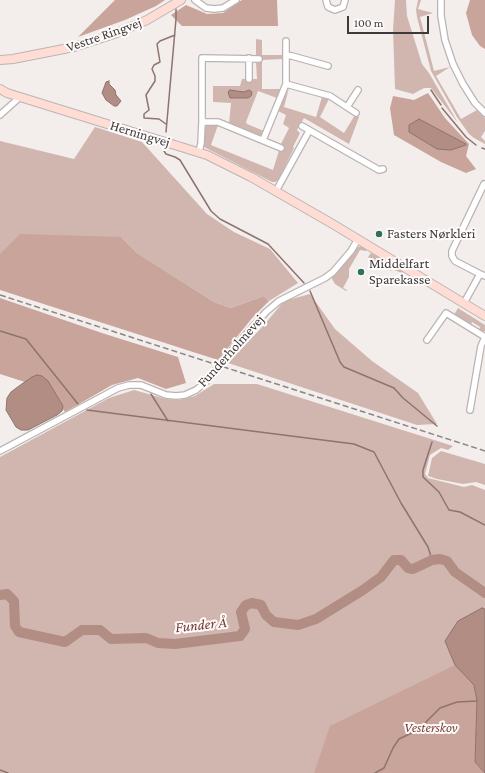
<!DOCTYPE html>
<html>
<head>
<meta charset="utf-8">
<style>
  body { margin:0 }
  #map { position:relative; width:485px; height:773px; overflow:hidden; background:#f3eeec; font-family:"Crimson Pro",serif }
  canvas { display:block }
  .scale { position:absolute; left:347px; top:16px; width:82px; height:18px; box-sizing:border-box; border:2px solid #3c3a3a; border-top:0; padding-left:5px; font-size:12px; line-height:14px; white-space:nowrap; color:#3c3a3a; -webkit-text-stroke:3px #fffbfb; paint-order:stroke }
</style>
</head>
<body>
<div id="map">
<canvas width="485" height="773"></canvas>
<div class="scale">100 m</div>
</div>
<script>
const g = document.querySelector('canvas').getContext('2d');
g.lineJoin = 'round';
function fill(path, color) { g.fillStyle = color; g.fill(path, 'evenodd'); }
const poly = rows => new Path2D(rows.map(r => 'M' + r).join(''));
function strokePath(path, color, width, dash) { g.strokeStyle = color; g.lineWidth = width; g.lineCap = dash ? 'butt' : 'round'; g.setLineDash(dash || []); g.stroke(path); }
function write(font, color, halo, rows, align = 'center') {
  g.font = font + ' "Crimson Pro",serif'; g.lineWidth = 4; g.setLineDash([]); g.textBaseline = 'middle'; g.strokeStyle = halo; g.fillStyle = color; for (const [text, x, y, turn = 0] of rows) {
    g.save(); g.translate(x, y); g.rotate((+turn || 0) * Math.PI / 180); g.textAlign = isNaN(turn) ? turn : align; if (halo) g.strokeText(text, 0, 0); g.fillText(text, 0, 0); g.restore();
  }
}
const green = poly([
  [395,0,406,0,407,16,422,64,429,73,458,123,431,88,424,88,413,94,395,89,393,30],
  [418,0,421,0,418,9,433,13,420,17,434,71,450,67,436,76,461,119,477,110,485,118,485,131,481,137,485,141,485,144,474,138,469,134,457,117,431,71,417,17,416,10],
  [256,39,262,40,262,55,283,55,283,59,262,60,262,89,282,89,277,98,258,91,246,122,247,124,264,131,262,134,259,136,229,124,231,103,213,102,213,86,240,86,242,79,257,79,256,62,260,62,260,57,256,56],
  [289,88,284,107,316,117,322,97,329,99,320,117,344,133,355,115,359,117,349,144,304,118,297,130,300,133,293,147,294,148,281,175,278,180,275,182,272,182,204,147,204,127,210,125,218,125,211,145,273,170,281,144,289,128,283,124,286,115,278,111],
  [95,127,142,142,207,214,234,232,270,249,298,283,269,301,264,296,231,308,214,302,137,253,121,237,0,254,0,141,74,159],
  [361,246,366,249,366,251,360,250,349,269,349,277,343,288,347,290,346,291,335,284,332,279,333,275,356,248],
  [371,253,405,272,404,274,392,269,391,271,368,257],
  [310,294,335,329,372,361,418,393,437,424,417,425,228,363,264,325,284,301],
  [458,308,485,325,485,331,481,332,479,330,480,327,472,322,471,325,454,315],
  [214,384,257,384,453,446,448,450,441,448,430,455,425,474,428,478,464,487,472,485,485,490,485,609,482,608,474,685,477,701,475,762,485,773,0,773,0,457,109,398,134,390,166,399,179,400,195,396],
  [441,451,485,464,485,485,476,482,463,484,437,479,428,476,432,458]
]);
const forest = poly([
  [115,0,165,0,156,6,125,20,78,37],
  [242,0,277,0,278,26,182,26,171,15,186,5,207,14,223,13],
  [470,0,485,0,485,49,480,46,472,35,466,13],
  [428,93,445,118,469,144,466,156,476,169,466,173,441,162,394,135,390,108,393,96,414,100],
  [20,234,121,237,137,253,214,302,231,308,264,296,269,301,253,317,218,360,0,290,0,254],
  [0,298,102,333,178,357,186,383,166,389,138,378,112,385,65,412,40,376,28,383,0,374],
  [455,665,474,685,477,701,475,762,485,773,314,773,330,726]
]);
const water = poly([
  [109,81,109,84,115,90,116,95,121,101,117,106,114,106,106,100,102,93,106,82,109,81],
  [230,90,244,92,249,90,252,92,251,96,248,98,230,98,228,92,230,90],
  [419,119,466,144,466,145,451,150,437,149,409,132,409,125,419,119],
  [37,375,42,376,48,381,63,406,62,411,57,415,28,430,21,430,16,427,6,410,7,398,11,392,19,386,32,377,37,375],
  [482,608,485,609,485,773,475,762,477,701,474,685,455,665,445,641,458,621,482,608]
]);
const stream = poly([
  [431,90,441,105],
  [442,108,466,137,476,145],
  [166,124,159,119,144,118,144,114,149,110,146,95,155,81,155,76,152,69,154,65,160,62,157,44,160,41,175,35],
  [166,132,176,19,176,9],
  [482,148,485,149],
  [164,151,166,154,175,157,180,160,211,211,220,219,268,244,304,283],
  [310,291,340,362,344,367,394,388,403,398,437,426],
  [0,331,26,339,78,404],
  [151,394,168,421],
  [87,410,354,444,374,452,401,503,428,547,432,560],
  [432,442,423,470,423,477,439,492,449,510,460,512,485,525],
  [0,770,8,773],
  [375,773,384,768,393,748,399,739,418,730,440,708,457,702,477,701]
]);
const river = poly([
  [0,595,7,594,14,601,15,626,19,632,65,642,82,630,100,630,111,639,146,638,158,643,175,644,240,636,245,629,241,612,246,605,252,603,261,605,266,615,274,622,298,625,316,619,363,590,381,577,394,560,401,560,408,568,413,569,432,560,440,559,447,561,455,572,485,593]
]);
const street = poly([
  [195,0,206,8,214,9,223,8,236,0],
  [326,0,328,7,335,10,343,7,345,0],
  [441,0,441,16,445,40,453,64,463,84,475,103,485,113],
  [286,55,292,56,328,66],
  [249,58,249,79],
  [286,84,330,96,356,113],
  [347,107,358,90],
  [0,115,20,97],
  [202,122,218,122,281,148],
  [302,126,379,170,383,169],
  [263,140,286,84,286,41],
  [199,152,201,143,202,122,202,58,259,59],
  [276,191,309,131],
  [480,274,455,261,452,256,452,251,484,184],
  [464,303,480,274,485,276],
  [427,340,446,313,485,337],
  [470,410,481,346,485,337],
  [0,451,118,388,129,385,141,385,166,395,176,396,185,395,196,390,208,380,224,359,266,312,279,301,325,278,333,272,351,251,358,239]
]);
const secondary = poly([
  [0,60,13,59,74,47,117,33,147,20,181,0],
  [0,89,7,93,20,97,207,155,251,177,331,223,485,316]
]);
const rail = poly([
  [0,295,485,451]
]);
const markers = [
  [379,234,4,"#30705f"],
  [361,272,4,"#30705f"]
];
const streetNames = [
  ["Vestre Ringvej",104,35,-19],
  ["Herningvej",140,134,17],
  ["Funderholmevej",231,351,-48]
];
const poiNames = [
  ["Fasters Nørkleri",387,234],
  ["Middelfart",369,264],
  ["Sparekasse",369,280]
];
const parkNames = [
  ["Vesterskov",431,728]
];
const waterNames = [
  ["Funder Å",201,625,-6]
];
fill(green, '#d0b6af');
fill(forest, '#c8a49a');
fill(water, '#b18d84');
strokePath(water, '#8e746e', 1);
strokePath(stream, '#8e746e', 1.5);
strokePath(river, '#b18d84', 10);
strokePath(street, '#bab5b4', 8);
strokePath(secondary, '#bab5b4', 10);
strokePath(street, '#fff', 5.5);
strokePath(secondary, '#ffddd5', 8);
strokePath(rail, '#898685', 1.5, [6, 3]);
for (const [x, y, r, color] of markers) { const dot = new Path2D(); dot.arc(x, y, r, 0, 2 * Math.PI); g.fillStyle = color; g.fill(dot); strokePath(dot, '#fffbfb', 1.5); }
write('14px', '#3c3a3a', '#fffbfb', streetNames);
write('14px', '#3c3a3a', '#fffbfb', poiNames, 'left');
write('italic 14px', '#794438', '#fffbfb', parkNames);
write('italic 15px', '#713d31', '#fffbfb', waterNames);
</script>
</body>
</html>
